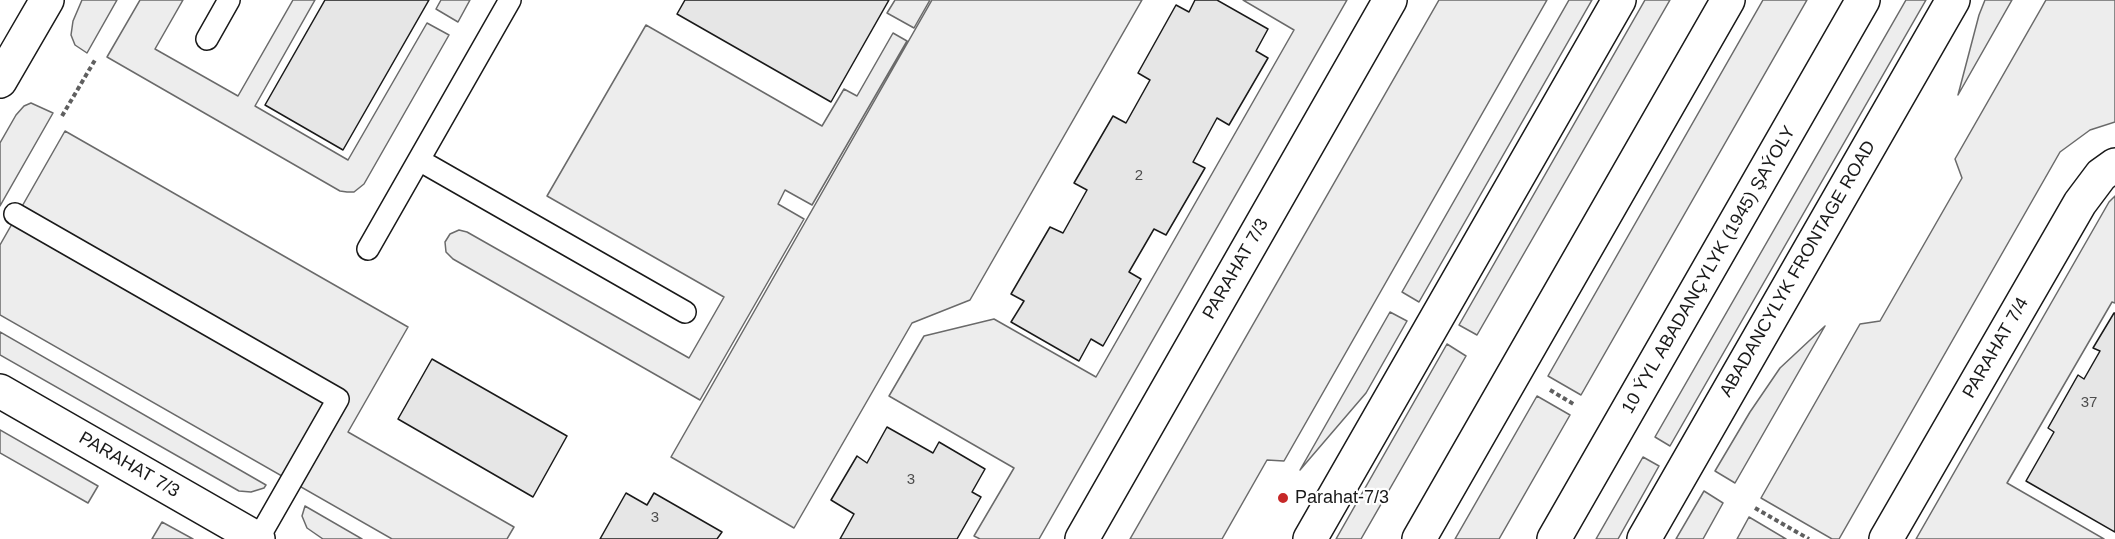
<!DOCTYPE html>
<html>
<head>
<meta charset="utf-8">
<style>
  body { margin:0 }
  canvas { display:block; background:#fff }
</style>
</head>
<body>
<canvas width="2115" height="539"></canvas>
<script>
const g = document.querySelector('canvas').getContext('2d');
g.lineJoin = 'round';
function fill(path, color) { g.fillStyle = color; g.fill(path, 'evenodd'); }
const poly = rows => new Path2D(rows.map(r => 'M' + r).join(''));
function strokePath(path, color, width, dash) { g.strokeStyle = color; g.lineWidth = width; g.lineCap = dash ? 'butt' : 'round'; g.setLineDash(dash || []); g.stroke(path); }
function write(font, color, halo, rows, align = 'center') {
  g.font = font + ' Helvetica,sans-serif'; g.lineWidth = 4.5; g.setLineDash([]); g.textBaseline = 'middle'; g.strokeStyle = halo; g.fillStyle = color; for (const [text, x, y, turn = 0] of rows) {
    g.save(); g.translate(x, y); g.rotate((+turn || 0) * Math.PI / 180); g.textAlign = isNaN(turn) ? turn : align; if (halo) g.strokeText(text, 0, 0); g.fillText(text, 0, 0); g.restore();
  }
}
const built = poly([
  [82,0,117,0,87,53,75,45,71,35,73,21,82,0],
  [140,0,183,0,155,49,238,96,293,0,315,0,255,106,348,160,427,23,449,35,364,184,354,192,347,192,340,191,107,57,140,0],
  [441,0,470,0,458,22,436,9,441,0],
  [895,0,930,0,914,28,887,13,895,0],
  [932,0,1142,0,970,300,912,323,794,528,671,457,932,0],
  [1243,0,1347,0,1039,539,980,539,974,536,1014,468,889,396,924,336,994,319,1096,377,1294,30,1243,0],
  [1439,0,1547,0,1284,461,1267,460,1222,539,1130,539,1439,0],
  [1569,0,1592,0,1419,302,1402,292,1569,0],
  [1645,0,1670,0,1477,335,1459,325,1645,0],
  [1763,0,1807,0,1581,395,1548,376,1763,0],
  [1906,0,1926,0,1670,446,1655,437,1906,0],
  [1985,0,2012,0,1958,95,1979,15,1985,0],
  [2046,0,2115,0,2115,122,2090,130,2060,152,1839,539,1832,539,1761,498,1860,324,1880,321,1962,178,1955,159,2046,0],
  [646,25,822,126,844,89,857,96,893,33,907,41,812,205,785,190,778,204,804,219,700,400,453,259,446,252,445,242,450,234,459,230,467,232,689,358,724,297,547,196,646,25],
  [31,103,53,113,0,206,0,143,16,115,24,106,31,103],
  [65,131,408,327,348,432,514,527,507,539,392,539,0,315,0,245,65,131],
  [2115,196,2115,303,2112,302,2007,483,2104,539,1916,539,2109,202,2115,196],
  [1390,312,1407,321,1366,393,1300,470,1390,312],
  [1825,326,1735,483,1715,471,1750,412,1780,368,1825,326],
  [0,332,266,485,264,488,251,492,239,491,0,355,0,332],
  [1447,344,1466,356,1361,539,1336,539,1447,344],
  [1537,396,1570,415,1499,539,1455,539,1537,396],
  [0,430,98,486,88,503,0,453,0,430],
  [1643,457,1659,466,1618,539,1596,539,1643,457],
  [1704,491,1723,503,1703,539,1676,539,1704,491],
  [305,506,362,539,323,539,307,528,302,516,305,506],
  [1749,517,1786,539,1737,539,1749,517],
  [162,522,193,539,152,539,162,522]
]);
const building = poly([
  [325,0,429,0,343,150,265,105,325,0],
  [685,0,889,0,831,102,677,14,685,0],
  [1195,0,1217,0,1268,29,1256,51,1268,58,1229,125,1217,118,1193,162,1205,168,1166,235,1154,229,1129,272,1141,279,1103,346,1091,339,1079,361,1011,322,1024,301,1011,294,1050,227,1063,233,1087,190,1074,183,1113,116,1126,123,1150,80,1138,73,1176,5,1189,12,1195,0],
  [2114,313,2115,313,2115,532,2026,481,2054,432,2048,428,2078,375,2084,379,2100,351,2093,348,2114,313],
  [432,359,567,436,533,497,398,419,432,359],
  [887,427,933,453,939,442,985,469,972,492,981,497,957,539,840,539,854,514,831,500,857,456,867,463,887,427],
  [626,493,647,505,654,493,722,532,717,539,600,539,626,493]
]);
const path = poly([
  [62,116,95,60],
  [1550,390,1575,405],
  [1755,508,1809,539]
]);
const lane = poly([
  [207,39,229,0],
  [419,160,685,312],
  [15,214,338,399,258,539],
  [368,249,510,0]
]);
const street = poly([
  [0,81,47,0],
  [0,391,258,539],
  [1082,539,1390,0],
  [1310,539,1619,0],
  [1644,539,1953,0],
  [1886,539,2080,203,2101,175,2115,165]
]);
const primary = poly([
  [1419,539,1728,0],
  [1554,539,1863,0]
]);
const markers = [
  [1283,498,6,"#c62828"]
];
const numberNames = [
  ["2",1139,176],
  ["37",2089,403],
  ["3",911,480],
  ["3",655,518]
];
const streetNames = [
  ["PARAHAT 7/3",1236,269,-60],
  ["ABADANCYLYK FRONTAGE ROAD",1798,269,-60],
  ["10 ÝYL ABADANÇYLYK (1945) ŞAÝOLY",1709,270,-60],
  ["PARAHAT 7/4",1996,348,-60],
  ["PARAHAT 7/3",129,465,30]
];
const poiNames = [
  ["Parahat-7/3",1295,498]
];
fill(built, '#ededed');
strokePath(built, '#6a6a6a', 1.5);
fill(building, '#e6e6e6');
strokePath(building, '#1a1a1a', 1.5);
strokePath(lane, '#1a1a1a', 24);
strokePath(street, '#1a1a1a', 36);
strokePath(primary, '#1a1a1a', 36);
strokePath(path, '#5f5f5f', 4, [4.5, 3]);
strokePath(lane, '#fff', 21);
strokePath(street, '#fff', 33);
strokePath(primary, '#fff', 33);
for (const [x, y, r, color] of markers) { const dot = new Path2D(); dot.arc(x, y, r, 0, 2 * Math.PI); g.fillStyle = color; g.fill(dot); strokePath(dot, '#fff', 2); }
write('15px', '#4d4d4d', null, numberNames);
write('18px', '#1a1a1a', '#fff', streetNames);
write('18px', '#1a1a1a', '#fff', poiNames, 'left');
</script>
</body>
</html>
